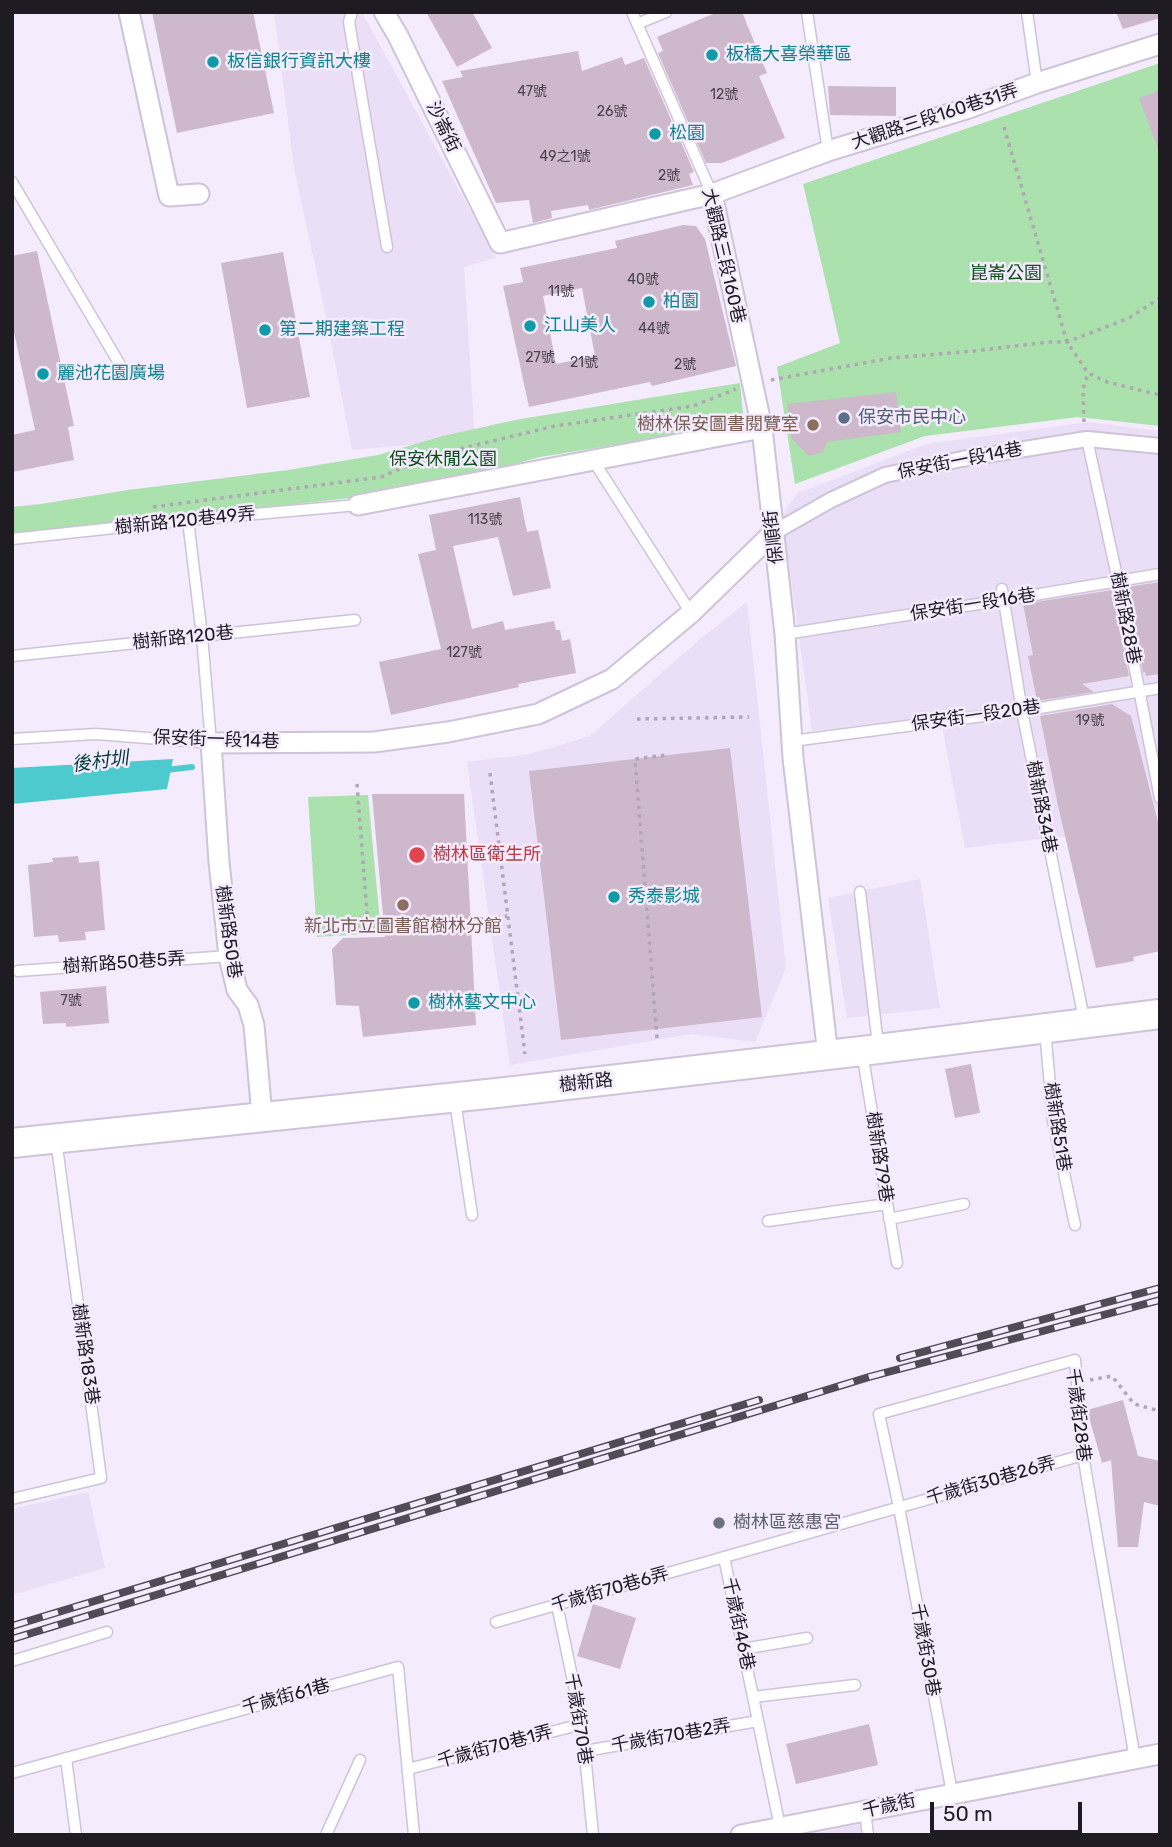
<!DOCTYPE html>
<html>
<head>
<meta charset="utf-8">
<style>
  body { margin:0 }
  #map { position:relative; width:1172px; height:1847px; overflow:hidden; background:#f4ebfd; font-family:Rubik,sans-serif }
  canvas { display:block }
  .frame { position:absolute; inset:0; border:14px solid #1f1b23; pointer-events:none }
  .scale { position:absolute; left:930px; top:1802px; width:152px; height:32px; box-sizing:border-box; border:4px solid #1f1b23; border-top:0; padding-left:9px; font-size:21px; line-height:24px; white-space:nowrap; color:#1f1b23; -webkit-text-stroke:5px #f4ebfd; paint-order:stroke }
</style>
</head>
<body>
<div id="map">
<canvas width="1172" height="1847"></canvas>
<div class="frame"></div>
<div class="scale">50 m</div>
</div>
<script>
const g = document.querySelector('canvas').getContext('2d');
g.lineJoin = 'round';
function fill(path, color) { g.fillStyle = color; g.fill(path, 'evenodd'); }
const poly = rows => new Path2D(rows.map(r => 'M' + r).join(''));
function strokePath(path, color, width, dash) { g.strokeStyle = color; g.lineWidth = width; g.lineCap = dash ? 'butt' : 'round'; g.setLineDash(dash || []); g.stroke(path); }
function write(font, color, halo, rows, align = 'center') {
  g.font = font + ' Rubik,"Noto Sans TC",sans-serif'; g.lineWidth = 5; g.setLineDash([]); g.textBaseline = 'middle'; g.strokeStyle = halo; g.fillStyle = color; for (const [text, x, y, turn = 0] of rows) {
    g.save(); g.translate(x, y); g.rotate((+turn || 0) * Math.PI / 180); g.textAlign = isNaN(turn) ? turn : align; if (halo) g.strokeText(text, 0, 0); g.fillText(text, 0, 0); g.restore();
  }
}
const built = poly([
  [274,12,362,12,496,258,464,267,475,439,352,450,326,316,294,168],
  [1088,422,1160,431,1160,833,1057,837,965,848,940,716,812,731,782,514,798,493,926,444],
  [747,602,786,968,755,1042,691,1034,510,1065,467,762,530,754,590,736,699,640],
  [920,879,940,1008,847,1018,828,898],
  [88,1492,105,1568,12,1595,12,1509],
  [860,1824,862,1835,807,1835]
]);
const green = poly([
  [1160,63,1160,426,1078,417,925,436,795,484,777,367,840,343,803,184],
  [740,383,744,424,540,457,420,490,157,520,12,533,12,507,41,504,128,490,288,470,378,455,443,436,515,420],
  [368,795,381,933,317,937,308,797]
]);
const water = poly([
  [173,759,167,789,12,804,12,768]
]);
const stream = poly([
  [166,770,192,767]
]);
const building = poly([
  [152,12,253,12,274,113,177,133],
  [426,12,472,12,492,48,457,67],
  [718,12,742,12,767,73,759,76,785,138,722,163,706,163,658,53,663,51,657,37],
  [1116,12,1160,12,1160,18,1123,29],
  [578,51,582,71,622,57,625,65,644,58,694,172,689,174,693,185,589,210,588,205,551,211,552,218,533,223,529,200,496,203,442,81,463,77,460,71],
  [828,86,896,87,896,116,830,115],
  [1160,90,1160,149,1158,149,1139,98],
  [683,225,696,226,705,239,736,366,652,386,650,382,529,407,503,286,523,282,520,268,617,248,615,241],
  [582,288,595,356,556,364,543,296],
  [37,251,74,426,68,427,74,460,12,472,12,435,35,430,12,323,12,256],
  [283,252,310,397,247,408,221,263],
  [896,392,901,432,827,442,823,452,809,456,792,439,787,404],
  [520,497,527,532,538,530,551,588,513,596,498,537,453,546,472,629,503,621,505,630,554,621,556,630,560,630,562,641,570,639,576,673,518,684,519,687,391,715,379,662,441,649,418,554,436,550,429,515],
  [1160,582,1160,674,1146,676,1145,672,1143,673,1127,587],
  [1112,590,1129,676,1082,684,1094,692,1037,701,1028,656,1033,655,1023,604],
  [1112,704,1131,716,1160,830,1160,951,1133,957,1134,961,1096,968,1058,806,1040,716],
  [730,748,762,1017,561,1040,529,771],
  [372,794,464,794,476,1025,363,1037,359,1006,336,1005,332,949,343,938,385,937],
  [78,856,79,863,99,861,105,930,85,932,86,940,59,942,58,935,34,937,28,865,53,862,52,858],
  [106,986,109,1023,66,1027,66,1023,43,1024,40,992],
  [971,1064,980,1113,955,1118,945,1069],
  [1123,1400,1138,1456,1160,1461,1160,1506,1144,1502,1138,1547,1118,1547,1111,1460,1102,1463,1087,1410],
  [593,1604,636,1618,620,1669,577,1656],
  [869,1724,878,1765,796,1784,786,1744]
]);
const path = poly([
  [1004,127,1067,342,1088,373,1107,382,1160,395],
  [771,380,891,358,974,351,1048,342,1067,342,1129,318,1160,298],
  [1084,422,1083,389,1088,373],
  [153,507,381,477,430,456,555,426,693,406,736,389],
  [637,719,749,717],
  [490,773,525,1054],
  [357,784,368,926,384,927],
  [471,920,507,916],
  [657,1038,635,759,666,755],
  [1090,1380,1112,1376,1134,1404,1160,1411]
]);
const service = poly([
  [352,12,349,22,387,247],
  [632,12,712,194],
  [807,12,828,151],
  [1027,12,1037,83],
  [637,24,666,12],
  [12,182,122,368],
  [1087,439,1118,581,1160,798],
  [593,460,691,613],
  [12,539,188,520,358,505],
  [1002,589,1022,711,1084,1019],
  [785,634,1004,600,1160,574],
  [12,656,355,620],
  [12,739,96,734,211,743,202,636,188,520],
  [792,741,1022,711,1160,688],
  [860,892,878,1045],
  [18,971,229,956],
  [1045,1029,1053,1121,1075,1225],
  [862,1052,897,1263],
  [455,1101,472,1215],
  [889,1219,964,1204],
  [768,1221,887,1204],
  [12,1499,101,1478,56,1139],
  [724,1557,780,1827],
  [557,1605,582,1724,593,1835],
  [496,1622,1083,1455],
  [743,1649,807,1638],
  [12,1661,107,1632],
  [753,1697,855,1685],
  [585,1751,758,1721],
  [66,1758,76,1835],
  [408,1769,582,1724],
  [12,1773,398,1667,414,1835],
  [952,1793,899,1507,879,1414,1075,1360,1083,1455,1135,1759],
  [865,1811,868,1835],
  [326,1835,360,1760]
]);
const pedestrian = poly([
  [773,533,831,500,885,475,962,459,1087,439,1160,446]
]);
const minor = poly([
  [129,12,169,196,199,194],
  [384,12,398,36,500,243,712,194,828,151,966,109,1037,83,1160,44],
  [712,194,762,428,785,634,793,758,828,1055],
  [358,505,762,428],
  [262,1116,254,1025,248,1005,237,990,229,956,219,862,211,743,374,742,448,732,538,714,612,679,691,613,773,533],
  [741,1835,1160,1754]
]);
const secondary = poly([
  [12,1143,497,1093,862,1051,1160,1014]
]);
const rail = poly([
  [900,1358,1160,1288],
  [12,1626,759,1400],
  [12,1639,869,1377,1160,1300]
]);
const markers = [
  [712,55,7,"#0f9aa8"],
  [213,62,7,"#0f9aa8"],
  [655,134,7,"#0f9aa8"],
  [649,302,7,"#0f9aa8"],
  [530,326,7,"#0f9aa8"],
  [265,330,7,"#0f9aa8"],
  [43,374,7,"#0f9aa8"],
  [844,418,7,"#5c6f8a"],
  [813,425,7,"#8d6e63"],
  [417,855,9,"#e0444e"],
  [614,897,7,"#0f9aa8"],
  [403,905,7,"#8d6e63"],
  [414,1003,7,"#0f9aa8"],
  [719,1523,7,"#6b7280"]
];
const numberNames = [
  ["47號",532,92],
  ["12號",724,95],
  ["26號",612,112],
  ["49之1號",565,157],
  ["2號",669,176],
  ["40號",643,280],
  ["11號",561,292],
  ["44號",654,329],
  ["27號",540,358],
  ["21號",584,363],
  ["2號",685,365],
  ["113號",485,520],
  ["127號",464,653],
  ["19號",1090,721],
  ["7號",71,1001]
];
const cultureNames = [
  ["板橋大喜榮華區",726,55],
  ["板信銀行資訊大樓",227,62],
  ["松園",669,134],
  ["柏園",663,302],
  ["江山美人",544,326],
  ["第二期建築工程",279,330],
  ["麗池花園廣場",57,374],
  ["秀泰影城",628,897],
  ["樹林藝文中心",428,1003]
];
const streetNames = [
  ["大觀路三段160巷31弄",935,117,-18],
  ["沙崙街",443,127,64],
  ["大觀路三段160巷",723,256,77],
  ["保安街一段14巷",960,461,-11],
  ["樹新路120巷49弄",185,521,-6],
  ["保順街",774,537,-97],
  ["保安街一段16巷",973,605,-9],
  ["樹新路28巷",1125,618,79],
  ["樹新路120巷",183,638,-6],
  ["保安街一段20巷",976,716,-8],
  ["保安街一段14巷",216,740,2],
  ["樹新路34巷",1041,807,79],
  ["樹新路50巷",228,932,82],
  ["樹新路50巷5弄",124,963,-4],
  ["樹新路",586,1083,-6],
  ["樹新路51巷",1057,1127,81],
  ["樹新路79巷",879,1157,81],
  ["樹新路183巷",85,1354,82],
  ["千歲街28巷",1078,1415,83],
  ["千歲街30巷26弄",991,1481,-16],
  ["千歲街70巷6弄",610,1590,-16],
  ["千歲街46巷",738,1624,78],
  ["千歲街30巷",925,1650,80],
  ["千歲街61巷",286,1697,-15],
  ["千歲街70巷",578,1719,81],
  ["千歲街70巷2弄",671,1736,-10],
  ["千歲街70巷1弄",495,1747,-15],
  ["千歲街",889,1806,-12]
];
const parkNames = [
  ["崑崙公園",1006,274],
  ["保安休閒公園",443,460]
];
const serviceNames = [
  ["保安市民中心",858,418]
];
const educationNames = [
  ["樹林保安圖書閱覽室",799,425],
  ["新北市立圖書館樹林分館",403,927,"center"]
];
const healthNames = [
  ["樹林區衛生所",433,855]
];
const worshipNames = [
  ["樹林區慈惠宮",733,1523]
];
const waterNames = [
  ["後村圳",100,762,-7]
];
fill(built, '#ebdff7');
fill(green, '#aae1ac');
fill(water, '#4dcace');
strokePath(stream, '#4dcace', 6);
fill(building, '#cdb9cb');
strokePath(service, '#cec3d9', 13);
strokePath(pedestrian, '#cec3d9', 18);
strokePath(minor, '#cec3d9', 23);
strokePath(secondary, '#cec3d9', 32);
strokePath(path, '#afa7b6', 3.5, [3.5, 5]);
strokePath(service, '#fff', 10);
strokePath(pedestrian, '#fff', 14);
strokePath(minor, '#fff', 19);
strokePath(secondary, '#fff', 28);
strokePath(rail, '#504b55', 8);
strokePath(rail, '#f4ebfd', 5, [16]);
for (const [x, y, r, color] of markers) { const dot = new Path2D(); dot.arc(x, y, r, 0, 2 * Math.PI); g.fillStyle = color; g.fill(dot); strokePath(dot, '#f4ebfd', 2.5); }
write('14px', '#4a424d', null, numberNames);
write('18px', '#0d838f', '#f4ebfd', cultureNames, 'left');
write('18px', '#1f1b23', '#f4ebfd', streetNames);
write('18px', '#085118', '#f4ebfd', parkNames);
write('18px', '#4e5e75', '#f4ebfd', serviceNames, 'left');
write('18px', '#785e54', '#f4ebfd', educationNames, 'right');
write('18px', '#be3a42', '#f4ebfd', healthNames, 'left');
write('18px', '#5b616d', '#f4ebfd', worshipNames, 'left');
write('italic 19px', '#003b3d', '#f4ebfd', waterNames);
</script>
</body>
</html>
